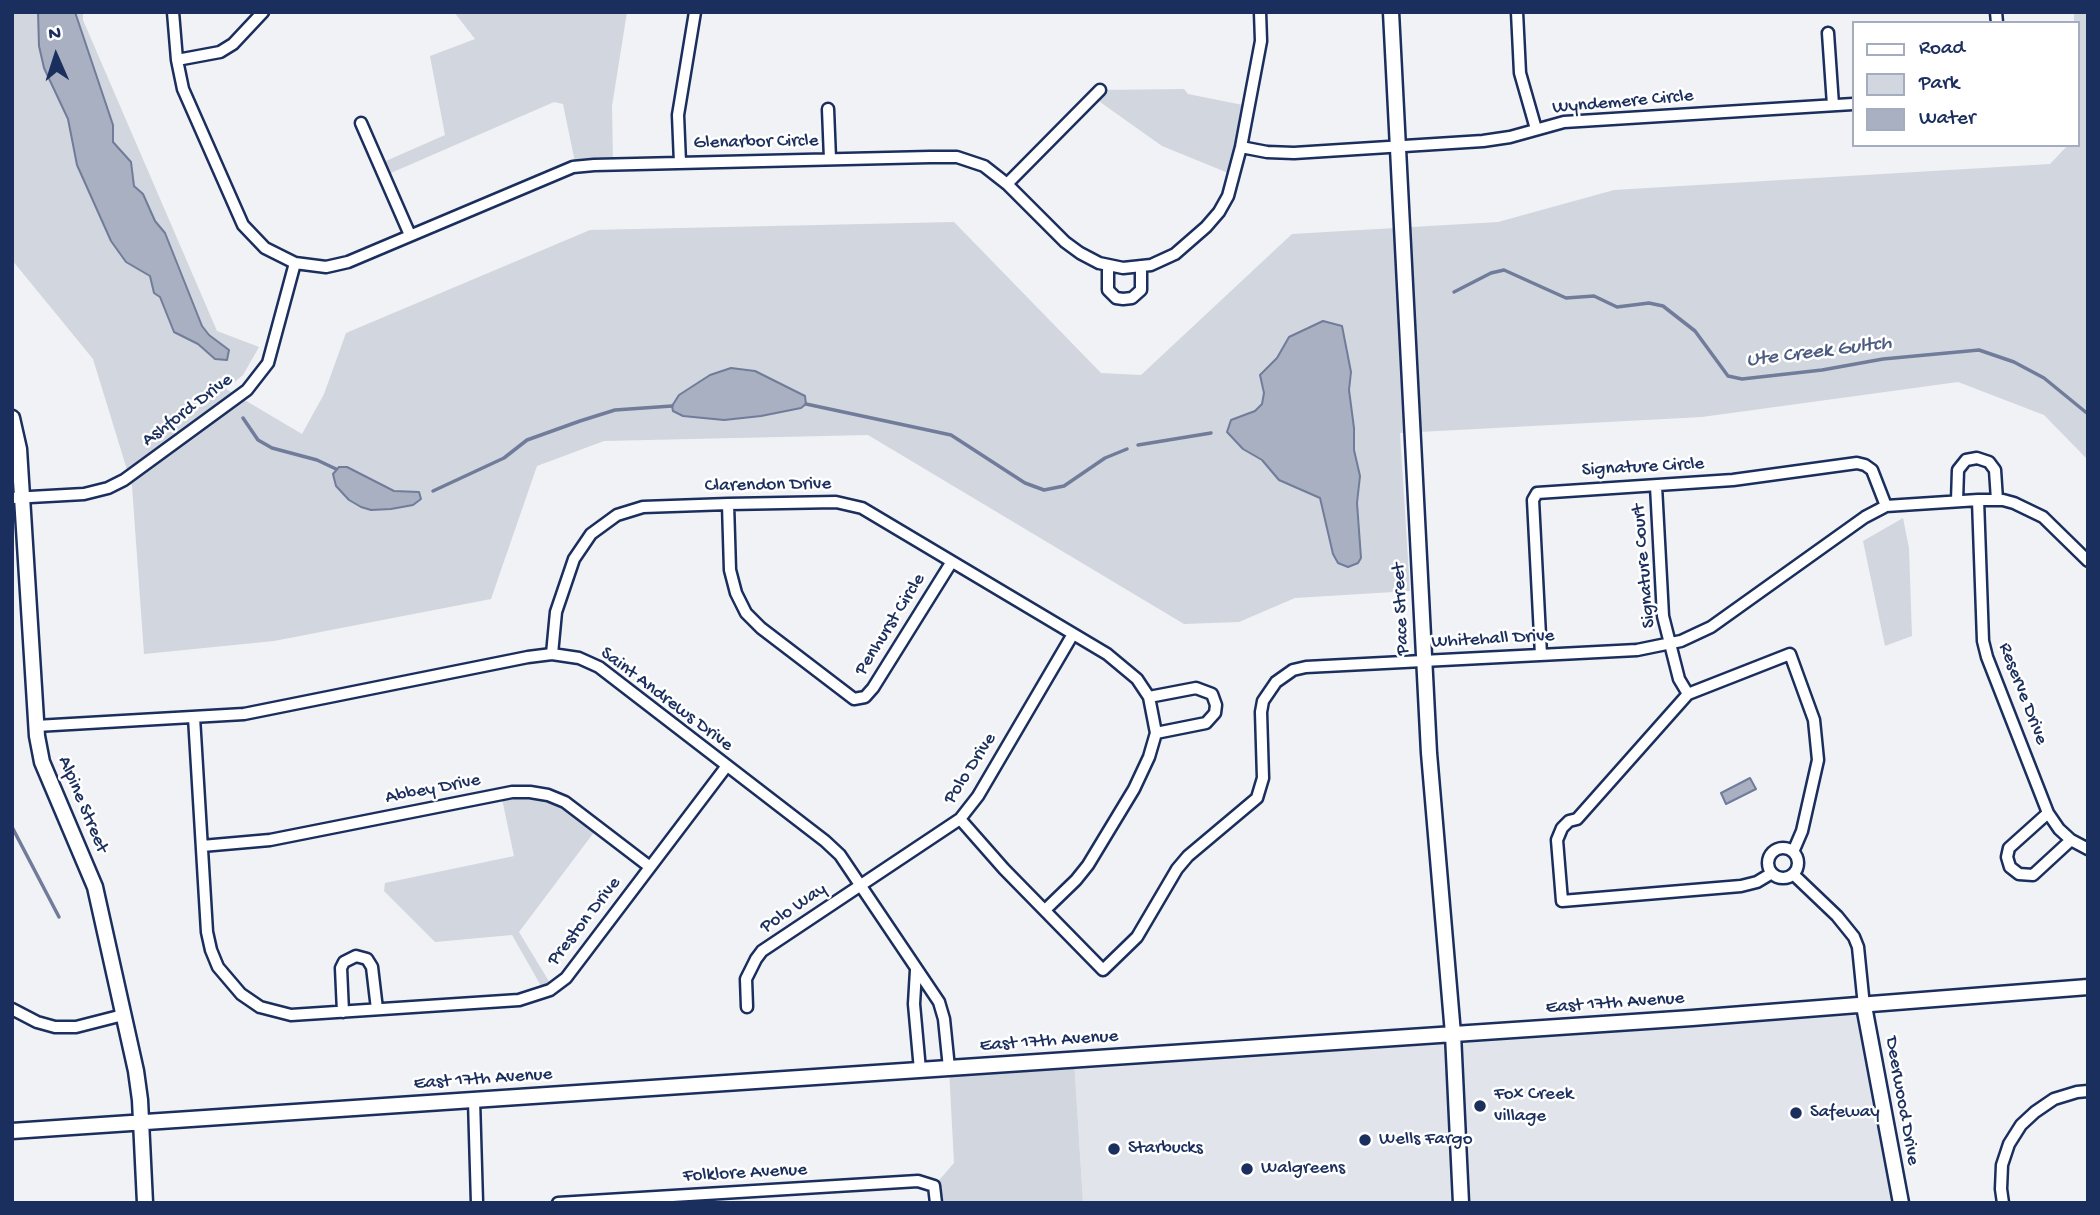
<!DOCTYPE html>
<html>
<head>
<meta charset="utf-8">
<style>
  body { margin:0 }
  #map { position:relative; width:2100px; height:1215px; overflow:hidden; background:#f1f2f5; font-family:"Gochi Hand",sans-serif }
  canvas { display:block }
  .frame { position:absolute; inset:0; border:14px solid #1b2f5e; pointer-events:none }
  .legend { position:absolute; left:1852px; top:21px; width:228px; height:126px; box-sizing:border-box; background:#fff; border:2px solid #a4acbf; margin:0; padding:9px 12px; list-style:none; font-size:21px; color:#1b2f5e }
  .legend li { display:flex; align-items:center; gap:14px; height:35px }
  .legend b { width:35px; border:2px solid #a4acbf }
  .north { position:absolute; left:21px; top:21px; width:70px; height:70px; -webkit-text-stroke:5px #fff; paint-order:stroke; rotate:357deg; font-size:19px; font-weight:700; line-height:28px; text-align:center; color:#1b2f5e }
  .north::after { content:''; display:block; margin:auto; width:24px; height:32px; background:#1b2f5e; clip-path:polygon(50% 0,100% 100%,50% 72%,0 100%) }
</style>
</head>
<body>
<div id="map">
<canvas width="2100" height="1215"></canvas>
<div class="frame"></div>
<ul class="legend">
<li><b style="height:9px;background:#fff"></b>Road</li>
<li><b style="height:19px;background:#d2d6df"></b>Park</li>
<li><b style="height:19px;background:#a8b0c2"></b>Water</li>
</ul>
<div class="north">N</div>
</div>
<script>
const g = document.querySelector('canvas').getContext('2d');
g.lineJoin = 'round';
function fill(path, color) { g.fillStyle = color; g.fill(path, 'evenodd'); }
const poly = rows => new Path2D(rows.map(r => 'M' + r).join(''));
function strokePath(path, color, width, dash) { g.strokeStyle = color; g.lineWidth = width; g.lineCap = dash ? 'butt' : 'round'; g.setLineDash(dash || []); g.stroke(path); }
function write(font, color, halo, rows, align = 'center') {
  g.font = font + ' "Gochi Hand",sans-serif'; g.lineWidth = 5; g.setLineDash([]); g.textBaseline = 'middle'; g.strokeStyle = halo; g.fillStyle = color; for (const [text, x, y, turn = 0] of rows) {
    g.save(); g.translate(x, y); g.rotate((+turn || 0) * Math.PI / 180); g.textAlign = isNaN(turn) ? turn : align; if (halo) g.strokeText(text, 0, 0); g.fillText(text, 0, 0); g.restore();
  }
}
const built = poly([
  [1864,1006,1901,1203,1083,1203,1074,1060]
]);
const green = poly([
  [12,12,83,12,83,20,217,331,259,347,243,375,226,389,302,434,324,394,346,333,590,230,954,222,1101,373,1141,375,1292,234,1498,222,1614,190,2050,164,2068,145,2077,145,2077,23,2074,23,2074,12,2088,12,2088,460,2044,415,1958,382,1702,417,1400,433,1410,591,1295,598,1239,622,1184,624,868,435,604,441,537,466,491,599,274,641,144,654,132,486,93,359,12,260],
  [454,12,596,12,610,14,610,12,627,12,612,106,613,164,576,167,563,104,554,102,384,176,379,164,445,135,430,56,475,39],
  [1184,89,1188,94,1248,106,1233,175,1162,146,1093,97,1100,90],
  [1903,518,1909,548,1912,636,1885,646,1863,541],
  [501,794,556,798,598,827,519,932,553,988,545,993,512,935,435,942,384,891,385,883,514,856],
  [1074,1060,1083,1203,936,1203,934,1186,954,1163,949,1068]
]);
const water = poly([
  [38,12,75,12,113,125,113,142,131,162,134,186,143,194,155,221,165,233,202,326,209,335,229,350,227,360,215,359,198,344,174,332,160,297,154,293,150,276,126,262,111,241,77,165,68,119,44,68,39,46,38,12],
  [1323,321,1342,326,1351,372,1349,390,1354,428,1354,450,1360,476,1357,503,1361,558,1358,563,1348,567,1338,563,1333,554,1320,498,1279,480,1262,460,1243,449,1227,432,1231,420,1255,411,1262,404,1264,393,1260,375,1277,358,1289,337,1323,321],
  [731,368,755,371,805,396,806,404,801,408,761,416,724,420,683,416,673,411,672,406,679,395,710,375,731,368],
  [339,467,347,467,394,491,419,492,421,499,413,505,391,509,371,510,361,507,349,500,336,486,333,474,339,467],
  [1750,778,1756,789,1726,804,1721,793,1750,778]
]);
const stream = poly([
  [1454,292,1491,273,1504,270,1566,298,1594,296,1617,307,1649,303,1663,306,1695,331,1728,376,1742,379,1822,370,1883,359,1979,350,2014,362,2044,378,2088,414],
  [806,404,951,435,1025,483,1044,490,1064,486,1105,458,1127,449],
  [243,418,258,440,272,448,317,460,336,469],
  [1138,445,1211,433],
  [433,491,504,458,527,440,580,421,615,410,672,406],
  [12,827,59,917]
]);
const street = poly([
  [173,12,177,60],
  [263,12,233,44,220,52,177,60,183,89,243,225,265,248,295,263,326,267,348,262,573,167,594,165,930,157,957,157,984,166,1007,184,1065,242,1080,253,1099,263,1123,268,1151,265,1175,254,1206,227,1219,212,1228,196,1241,147,1261,41,1260,12],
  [1517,12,1520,73,1536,129],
  [1996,12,1997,23],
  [1828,33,1833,105],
  [828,109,830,159],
  [361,123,410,235],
  [1241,147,1267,152,1294,153,1483,141,1510,137,1564,122,1853,104],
  [680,163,678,115,695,12],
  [1007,184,1100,90],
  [1108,266,1108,290,1116,298,1123,299,1132,298,1141,290,1141,266],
  [1656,486,1663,616,1679,679,1688,694],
  [12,498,84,494,108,488,124,480,247,390,268,363,295,263],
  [1978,500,1983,641,1987,657,2048,813,2059,829,2071,840,2088,849],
  [1957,501,1958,470,1966,460,1977,458,1989,462,1995,470,1997,500],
  [728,504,730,570,736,593,746,613,761,628,854,699,865,697,873,688,951,563],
  [552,654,556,612,574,559,591,534,617,515,643,507,728,504,836,502,862,508,1107,654,1137,679,1149,697,1156,733,1149,757,1134,789,1088,865,1076,880,1045,910],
  [1541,655,1533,500,1537,493,1733,480,1857,463,1865,465,1872,470,1886,506],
  [1149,697,1196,688,1212,694,1216,705,1215,713,1206,723,1156,733],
  [194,717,207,932,211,950,218,967,241,994,260,1007,291,1015,519,1000,550,990,566,978,726,767],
  [36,726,244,714,528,657,552,654,579,658,599,667,825,841,840,855,939,1002,944,1019,949,1068],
  [2048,813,2009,848,2007,857,2010,867,2019,874,2033,875,2071,840],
  [960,819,1004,869,1103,970,1137,937,1177,869,1188,856,1257,798,1263,778,1261,712,1263,701,1276,682,1293,670,1306,667,1637,650,1681,641,1711,627,1865,517,1886,506,1978,500,2003,500,2014,503,2043,517,2088,561],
  [202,846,270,840,512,792,530,792,548,795,565,802,650,867],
  '1768 863a15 15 0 1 1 30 0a15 15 0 1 1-30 0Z',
  [1772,873,1757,882,1741,886,1562,901,1557,840,1562,828,1569,821,1577,819,1688,694,1790,654,1814,720,1818,760,1802,831,1793,852],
  [1793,874,1837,916,1854,937,1858,947,1864,1006],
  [916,970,914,1004,920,1070],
  [747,1007,746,979,756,959,762,951,960,819,978,796,1073,634],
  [12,1009,37,1022,55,1027,76,1027,123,1015],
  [343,1012,341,968,344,962,356,956,367,959,372,967,377,1009],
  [474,1100,477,1203],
  [558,1203,918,1181,934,1186,936,1203],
  [2003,1203,2001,1189,2002,1165,2009,1144,2021,1125,2035,1112,2054,1099,2077,1092,2088,1091]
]);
const secondary = poly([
  [1391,12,1429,753,1453,1034,1461,1203],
  [12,418,19,449,37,736,42,762,95,887,136,1071,140,1100,145,1203],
  [1864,1006,1901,1203],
  [12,1131,1692,1018,2088,987]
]);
const markers = [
  [1480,1106,7,"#1b2f5e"],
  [1796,1113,7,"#1b2f5e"],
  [1365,1140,7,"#1b2f5e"],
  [1114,1149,7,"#1b2f5e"],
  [1247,1169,7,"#1b2f5e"]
];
const streetNames = [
  ["Wyndemere Circle",1623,103,-5],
  ["Glenarbor Circle",756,143,-1],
  ["Ashford Drive",188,411,-37],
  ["Signature Circle",1643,468,-3],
  ["Clarendon Drive",768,486,-1],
  ["Signature Court",1645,566,-95],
  ["Pace Street",1402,609,-93],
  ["Penhurst Circle",891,625,-58],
  ["Whitehall Drive",1493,640,-3],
  ["Reserve Drive",2022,694,69],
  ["Saint Andrews Drive",666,700,37],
  ["Polo Drive",971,769,-57],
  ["Abbey Drive",433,790,-11],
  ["Alpine Street",82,805,67],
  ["Polo Way",794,909,-34],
  ["Preston Drive",585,922,-52],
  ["East 17th Avenue",1615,1004,-4],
  ["East 17th Avenue",1049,1042,-4],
  ["East 17th Avenue",483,1080,-4],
  ["Deerwood Drive",1901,1101,80],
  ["Folklore Avenue",745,1174,-3]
];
const poiNames = [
  ["Fox Creek",1494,1095],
  ["village",1494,1117],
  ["Safeway",1810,1113],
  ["Wells Fargo",1379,1140],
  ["Starbucks",1128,1149],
  ["Walgreens",1261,1169]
];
const waterNames = [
  ["Ute Creek Gultch",1819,353,-7]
];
fill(built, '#e1e4ea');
fill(green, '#d2d6df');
fill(water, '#a8b0c2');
strokePath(water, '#707c9a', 2);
strokePath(stream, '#707c9a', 3.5);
strokePath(street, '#1b2f5e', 15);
strokePath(secondary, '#1b2f5e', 19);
strokePath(street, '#fff', 10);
strokePath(secondary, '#fff', 14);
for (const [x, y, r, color] of markers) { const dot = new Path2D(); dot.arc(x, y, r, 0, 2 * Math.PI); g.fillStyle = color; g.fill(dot); strokePath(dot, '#fff', 2.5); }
write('19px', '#1b2f5e', '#fff', streetNames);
write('19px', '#1b2f5e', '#fff', poiNames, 'left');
write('italic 21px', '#4c5c81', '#fff', waterNames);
</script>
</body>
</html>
